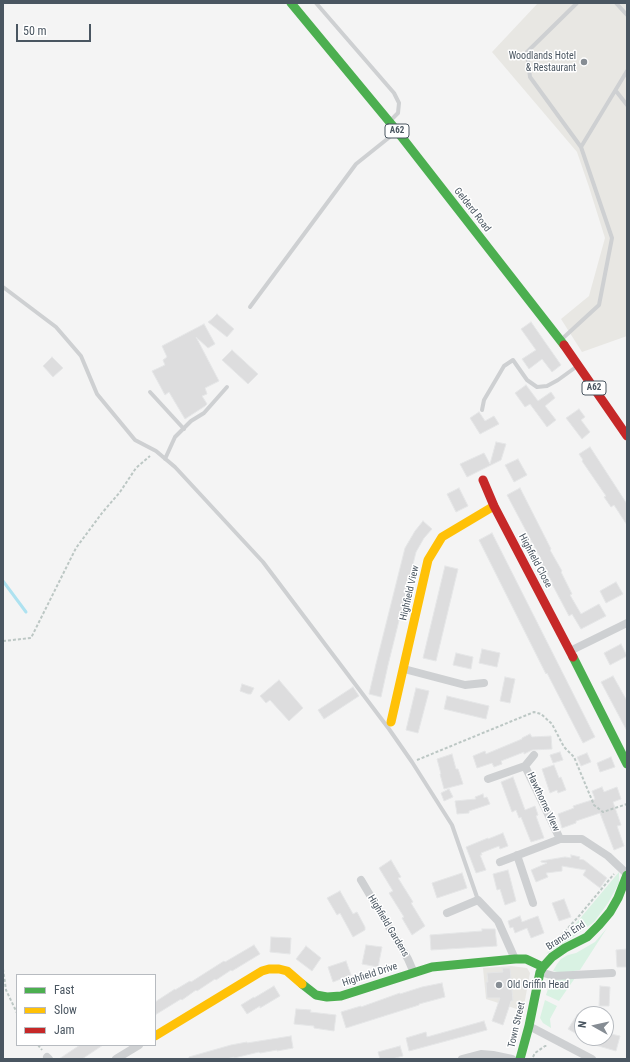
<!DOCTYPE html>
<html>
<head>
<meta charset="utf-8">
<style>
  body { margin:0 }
  #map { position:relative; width:630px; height:1062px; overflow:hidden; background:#f4f4f4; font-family:"Roboto Condensed",sans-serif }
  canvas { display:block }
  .frame { position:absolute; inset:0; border:4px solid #4a5661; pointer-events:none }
  .legend { position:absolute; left:16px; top:974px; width:140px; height:72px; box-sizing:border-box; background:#fff; border:1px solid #b7bbc0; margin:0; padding:5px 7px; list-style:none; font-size:12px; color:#4a5661 }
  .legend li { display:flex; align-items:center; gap:8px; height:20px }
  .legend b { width:20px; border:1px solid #b7bbc0 }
  .north { position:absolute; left:574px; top:1006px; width:40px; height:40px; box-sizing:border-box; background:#fff; border:1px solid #b7bbc0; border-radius:50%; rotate:278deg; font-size:11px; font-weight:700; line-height:16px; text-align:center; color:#4a5661 }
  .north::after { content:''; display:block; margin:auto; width:14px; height:18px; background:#868d94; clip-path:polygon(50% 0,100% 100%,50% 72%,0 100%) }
  .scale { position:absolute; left:16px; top:24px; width:75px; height:18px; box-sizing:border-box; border:2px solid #4a5661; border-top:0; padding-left:5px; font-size:12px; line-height:14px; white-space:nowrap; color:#4a5661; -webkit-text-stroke:3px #fff; paint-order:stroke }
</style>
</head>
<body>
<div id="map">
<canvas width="630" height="1062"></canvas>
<div class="frame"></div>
<ul class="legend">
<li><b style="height:5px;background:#4caf50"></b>Fast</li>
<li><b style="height:5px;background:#ffc107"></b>Slow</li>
<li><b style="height:5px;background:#c62828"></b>Jam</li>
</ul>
<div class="north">N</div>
<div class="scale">50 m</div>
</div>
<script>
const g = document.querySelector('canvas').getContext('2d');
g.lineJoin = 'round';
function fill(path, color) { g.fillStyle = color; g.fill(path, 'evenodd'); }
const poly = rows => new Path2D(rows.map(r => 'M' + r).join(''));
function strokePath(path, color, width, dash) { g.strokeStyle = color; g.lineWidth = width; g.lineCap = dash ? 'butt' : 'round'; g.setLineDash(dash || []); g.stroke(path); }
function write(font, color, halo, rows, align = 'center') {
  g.font = font + ' "Roboto Condensed",sans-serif'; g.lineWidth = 3; g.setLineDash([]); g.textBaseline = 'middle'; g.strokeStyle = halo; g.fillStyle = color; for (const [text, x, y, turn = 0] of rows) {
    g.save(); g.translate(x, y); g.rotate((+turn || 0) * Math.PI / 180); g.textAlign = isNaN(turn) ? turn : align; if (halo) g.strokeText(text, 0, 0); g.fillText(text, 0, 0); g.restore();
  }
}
const commercial = poly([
  [538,3,627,3,627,336,582,352,561,319,589,296,605,238,589,187,577,152,492,52],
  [511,966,527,968,530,973,523,1011,486,999,483,968]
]);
const green = poly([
  [619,872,619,883,608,903,594,922,569,940,546,954,572,928],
  [607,928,580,970,562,973,553,971,557,964,561,959,568,955,576,953,595,942],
  [575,978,559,1001,546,995,551,980],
  [545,1000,557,1006,550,1019,551,1028,543,1023,540,1018]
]);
const stream = poly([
  [3,581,26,612]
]);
const building = poly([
  [217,314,234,329,227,337,208,322,212,319,217,314],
  [531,322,561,365,552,372,542,359,529,369,522,359,536,350,521,329,531,322],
  [204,324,215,344,208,348,196,337,219,381,205,388,207,394,202,396,207,404,205,406,185,419,169,392,165,395,152,371,165,365,163,360,167,357,162,346,204,324],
  [232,350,258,374,248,384,222,360,232,350],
  [52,357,63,368,53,377,43,366,52,357],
  [526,385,538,401,551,392,555,398,545,406,556,420,547,427,530,404,525,407,515,393,526,385],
  [579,409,585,417,581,420,590,432,582,439,566,418,579,409],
  [479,412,485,421,494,416,499,424,480,434,470,418,479,412],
  [496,442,506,444,501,460,467,477,460,464,484,453,490,464,496,442],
  [590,447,627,504,627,525,614,505,611,507,604,497,606,496,582,461,583,460,579,454,590,447],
  [518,459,527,475,514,482,505,465,518,459],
  [459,488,468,506,456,512,447,494,459,488],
  [520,488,551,549,550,550,562,571,561,572,572,594,570,595,581,614,599,604,606,616,581,629,572,614,569,616,552,584,553,584,541,562,542,561,507,495,520,488],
  [423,521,432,529,424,538,416,552,388,665,381,697,369,694,376,664,405,548,415,531,423,521],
  [492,533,595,737,583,743,547,673,546,674,479,540,492,533],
  [445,566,458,569,436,661,423,658,445,566],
  [616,582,623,594,606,603,600,591,616,582],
  [621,644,627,656,610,665,604,653,621,644],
  [482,649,500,653,497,667,479,663,482,649],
  [456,653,473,657,471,669,453,665,456,653],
  [613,676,627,701,627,731,601,682,613,676],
  [505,677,515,679,510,703,500,701,505,677],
  [279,680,303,708,289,721,270,700,266,703,260,696,279,680],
  [242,684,254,688,251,694,248,694,240,691,242,684],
  [353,687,359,696,324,719,318,710,353,687],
  [416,688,429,691,418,733,406,730,416,688],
  [447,696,489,706,486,719,444,709,447,696],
  [530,734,532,737,551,736,552,749,532,750,524,754,524,752,501,761,502,764,494,767,492,763,477,768,473,756,485,751,486,754,522,739,522,738,530,734],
  [560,752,563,760,553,763,550,755,560,752],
  [587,753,591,762,581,766,577,757,587,753],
  [452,754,456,769,458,769,463,784,444,789,440,774,441,774,437,759,452,754],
  [611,757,615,767,600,772,597,763,611,757],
  [554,765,559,778,561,777,566,790,558,793,557,790,550,793,542,769,554,765],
  [513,777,525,810,535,806,538,815,536,816,544,838,531,842,521,817,519,818,516,810,512,812,501,782,513,777],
  [602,787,604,792,617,787,621,799,613,802,621,825,617,826,624,846,614,850,600,813,576,821,576,823,562,828,558,814,574,808,573,806,595,799,592,791,602,787],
  [449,789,453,797,444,801,441,793,449,789],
  [483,794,484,798,487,797,490,804,469,811,469,813,457,814,455,801,476,799,475,797,483,794],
  [503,833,508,846,500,849,499,846,481,853,482,855,480,855,486,870,476,873,466,847,488,838,488,839,503,833],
  [571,855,580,857,579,859,584,860,607,878,600,888,583,875,586,870,562,866,562,871,546,873,548,877,536,882,531,870,547,863,541,862,541,861,565,857,571,858,571,855],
  [391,860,401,877,398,878,413,902,411,903,425,926,412,935,402,918,404,917,389,893,393,891,379,868,391,860],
  [508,870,516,901,505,905,500,889,497,890,493,874,508,870],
  [462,873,467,888,437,898,432,883,462,873],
  [340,891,353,914,357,912,365,927,365,930,353,937,340,913,337,915,327,898,340,891],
  [564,899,571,917,559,921,552,903,564,899],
  [520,916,522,922,538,916,544,933,531,938,527,928,515,933,513,927,510,928,508,921,520,916],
  [482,929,495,929,497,946,431,950,430,935,482,931,482,929],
  [271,937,291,938,290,954,270,952,271,937],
  [254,945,260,954,232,971,231,970,216,980,215,979,197,991,196,990,182,1000,181,999,155,1015,155,1002,175,989,175,990,190,981,191,982,224,961,225,962,254,945],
  [366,945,382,947,378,967,362,964,366,945],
  [306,946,321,958,312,971,296,959,306,946],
  [627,949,627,967,617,967,616,950,627,949],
  [346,961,351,975,333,982,328,967,346,961],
  [502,968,510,968,513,1001,511,1001,503,1025,492,1021,500,998,487,998,486,982,488,982,487,973,503,972,502,968],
  [442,983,445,997,419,1004,419,1005,346,1028,341,1012,361,1006,361,1007,400,993,400,994,422,987,442,983],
  [274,986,280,996,260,1008,260,1006,247,1014,241,1005,254,997,254,998,274,986],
  [600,986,610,987,609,1006,599,1006,600,986],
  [296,1009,311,1010,310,1012,336,1015,334,1031,314,1028,314,1026,294,1024,296,1009],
  [577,1015,582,1018,582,1037,568,1029,577,1015],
  [484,1021,487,1030,409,1051,406,1038,426,1032,427,1037,484,1021],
  [606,1033,620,1036,616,1051,595,1045,583,1038,606,1038,606,1033],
  [291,1036,293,1048,277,1051,277,1050,260,1053,259,1052,234,1058,234,1057,226,1059,189,1059,189,1057,231,1045,247,1042,247,1043,291,1036],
  [80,1045,103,1045,82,1059,59,1059,80,1045],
  [400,1046,403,1056,392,1059,380,1059,378,1052,400,1046]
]);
const path = poly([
  [3,641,31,638,76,548,102,513,120,492,136,468,150,456],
  [417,760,534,712,541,714,552,724,564,747,574,757,594,805,603,812,627,804],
  [558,939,579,916,614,874],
  [3,969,6,990,17,1013],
  [38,1045,42,1050],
  [533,1057,535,1053,545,1046,548,1046]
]);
const lane = poly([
  [316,3,394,93,399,103,398,113,391,120],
  [616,3,627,15],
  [616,91,627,105],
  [581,147,627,71],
  [3,287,56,327,81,356,97,394,135,440,156,451,175,467,263,562,389,729,412,762,452,825,478,900],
  [250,307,356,164,396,132],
  [562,339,599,305,612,238,581,147,530,77,527,52,577,3],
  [150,392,184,429],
  [482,410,484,400,504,366,513,360,527,380,537,387,547,386,558,380,576,367],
  [165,459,175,437,191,421,204,413,227,387]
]);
const street = poly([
  [570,651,627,623],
  [404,669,465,685,484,683],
  [525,766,534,755],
  [488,779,525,766,560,839],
  [517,855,533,903],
  [500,862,560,839,582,839,608,856,627,874],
  [361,880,408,959,414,973],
  [447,913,478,900,498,921,515,959],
  [540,972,554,976,612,973],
  [529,1026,592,1059],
  [47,1057,49,1059],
  [116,1059,139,1045],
  [462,1059,481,1054,493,1055,512,1059]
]);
const fast = poly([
  [291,3,397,131,564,345],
  [573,657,627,764],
  [302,984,316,995,327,997,341,996,432,967,515,959,526,959,543,967],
  [520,1059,529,1026,540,972,543,967,552,957,565,948,587,937,599,925,610,912,618,898,627,875]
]);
const slow = poly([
  [391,722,428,560,442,537,494,506],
  [155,1036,262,971,269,969,279,969,287,971,302,984]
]);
const jam = poly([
  [564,345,627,436],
  [483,480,494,506,573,657]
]);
const markers = [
  [584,62,4,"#868d94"],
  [499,985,4,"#868d94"]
];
const shields = [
  [397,131,24],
  [594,388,24]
];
const shieldNames = [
  ["A62",397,131],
  ["A62",594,388]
];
const poiNames = [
  ["Woodlands Hotel",576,56],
  ["& Restaurant",576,68],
  ["Old Griffin Head",507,985,"left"]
];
const streetNames = [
  ["Gelderd Road",472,210,52],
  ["Highfield Close",535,561,62],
  ["Highfield View",410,593,-77],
  ["Hawthorne View",543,802,65],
  ["Highfield Gardens",388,926,59],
  ["Branch End",566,936,-33],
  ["Highfield Drive",370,975,-18],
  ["Town Street",517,1025,-77]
];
fill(commercial, '#e8e7e3');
fill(green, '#d9f2e3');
strokePath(stream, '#aee2f0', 3);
fill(building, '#ddddde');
strokePath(building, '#e5e6e7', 1);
strokePath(path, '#bcc7c4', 2, [3, 2]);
strokePath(lane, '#ced0d2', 4);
strokePath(street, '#ced0d2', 8);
strokePath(fast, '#4caf50', 9);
strokePath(slow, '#ffc107', 9);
strokePath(jam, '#c62828', 9);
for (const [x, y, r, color] of markers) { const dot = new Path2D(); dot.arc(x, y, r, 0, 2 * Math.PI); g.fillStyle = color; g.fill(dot); strokePath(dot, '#fff', 1.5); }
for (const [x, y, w] of shields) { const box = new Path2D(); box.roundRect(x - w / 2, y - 7, w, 14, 3); g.fillStyle = '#fff'; g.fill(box); strokePath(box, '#4a5661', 1); }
write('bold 9px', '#4a5661', null, shieldNames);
write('10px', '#4a5661', '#fff', poiNames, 'right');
write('10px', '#4a5661', '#fff', streetNames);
</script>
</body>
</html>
